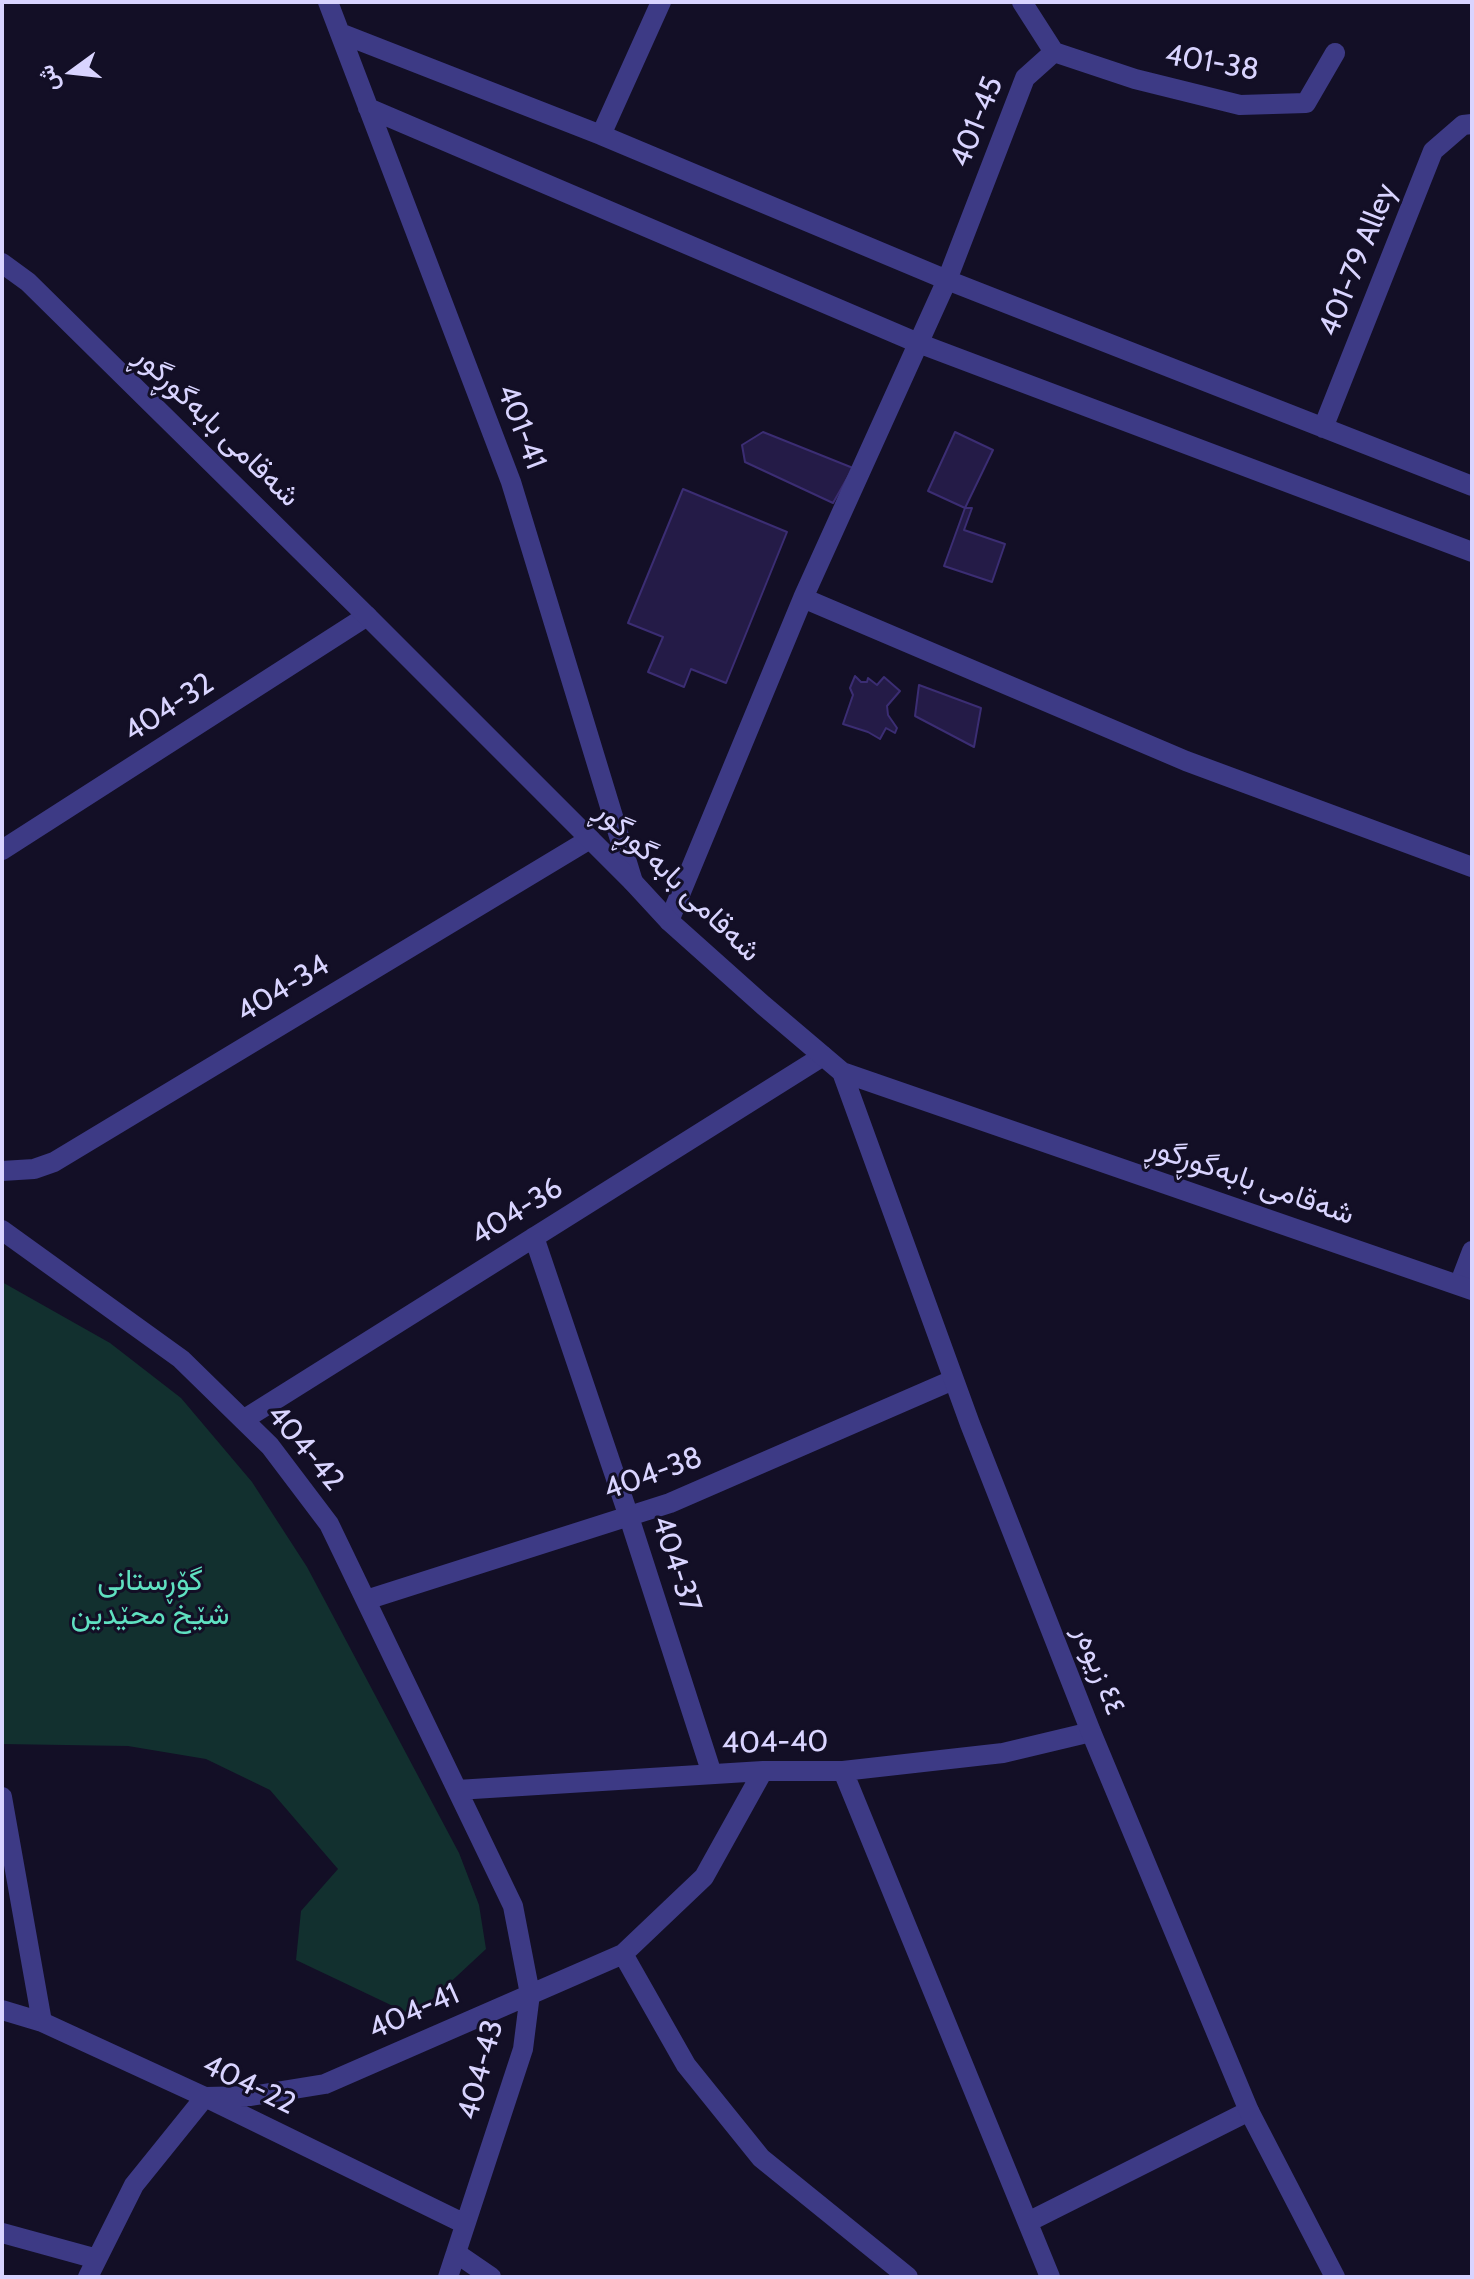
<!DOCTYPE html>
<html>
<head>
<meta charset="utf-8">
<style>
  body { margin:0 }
  #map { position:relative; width:1474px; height:2279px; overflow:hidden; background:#130f26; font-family:Cabin,Vazirmatn,sans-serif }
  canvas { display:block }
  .frame { position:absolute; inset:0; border:4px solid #d9d4ff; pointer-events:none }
  .north { position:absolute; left:32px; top:32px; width:80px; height:80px; -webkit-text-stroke:6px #130f26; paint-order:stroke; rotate:255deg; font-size:22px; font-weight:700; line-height:32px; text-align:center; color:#d9d4ff }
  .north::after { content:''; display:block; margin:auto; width:28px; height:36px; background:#d9d4ff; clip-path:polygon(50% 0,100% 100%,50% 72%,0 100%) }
</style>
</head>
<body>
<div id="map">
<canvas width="1474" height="2279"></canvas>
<div class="frame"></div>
<div class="north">ش</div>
</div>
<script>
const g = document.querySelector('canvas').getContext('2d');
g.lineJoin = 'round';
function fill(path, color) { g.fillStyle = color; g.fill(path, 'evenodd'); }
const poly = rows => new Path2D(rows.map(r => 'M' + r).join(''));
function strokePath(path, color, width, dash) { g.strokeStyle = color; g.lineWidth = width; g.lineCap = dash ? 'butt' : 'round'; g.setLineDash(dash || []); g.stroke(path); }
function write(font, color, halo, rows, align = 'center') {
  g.font = font + ' Cabin,Vazirmatn,sans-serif'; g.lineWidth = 6; g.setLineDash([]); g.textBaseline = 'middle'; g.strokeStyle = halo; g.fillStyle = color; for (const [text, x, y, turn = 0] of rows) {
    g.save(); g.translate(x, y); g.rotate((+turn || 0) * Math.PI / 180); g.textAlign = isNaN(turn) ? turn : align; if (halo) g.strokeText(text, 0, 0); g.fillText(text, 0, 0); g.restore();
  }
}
const green = poly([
  [2,1282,110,1343,181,1398,252,1482,307,1567,459,1853,479,1905,486,1949,414,2016,296,1960,301,1911,338,1869,270,1790,206,1759,128,1746,2,1744]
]);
const building = poly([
  [763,432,853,468,833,503,745,462,742,445,763,432],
  [955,432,993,450,965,508,928,491,955,432],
  [683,489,787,532,726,683,691,669,684,687,648,672,663,637,628,623,683,489],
  [965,508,972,508,964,530,1005,544,992,582,944,566,965,508],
  [855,676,861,682,867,682,868,678,877,685,884,677,900,691,887,706,888,715,897,728,895,733,886,728,880,739,868,732,843,724,853,695,850,688,855,676],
  [919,685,981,708,974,747,915,716,919,685]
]);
const minor = poly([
  [328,2,511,482,633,882],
  [340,33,601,135,947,280,1472,486],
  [1054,52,1135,79,1240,105,1306,103,1335,53],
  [368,108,918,343,1472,552],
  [601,135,661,2],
  [1323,428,1433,151,1463,125,1472,124],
  [803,598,1186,761,1472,867],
  [2,850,367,616],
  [669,921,803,598,947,280,1025,78,1054,52,1022,2],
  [2,1171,34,1169,54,1162,590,839],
  [2,1230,181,1359,270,1446,329,1524,513,1906,530,1994,523,2049,448,2277],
  [534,1237,629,1517,712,1774],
  [1459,1285,1472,1251],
  [243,1420,823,1056],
  [366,1600,670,1503,953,1380],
  [843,1771,1050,2277],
  [457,1790,763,1771,843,1771,1003,1753,1091,1732],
  [2,1797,42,2022],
  [623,1954,686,2065,761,2158,908,2277],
  [2,2010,42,2022,205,2097,465,2224],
  [1028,2222,1249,2111],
  [2,2233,97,2259],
  [456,2253,491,2277],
  [88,2277,134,2185,205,2097,251,2096,325,2084,623,1954,704,1877,763,1771]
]);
const tertiary = poly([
  [2,263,28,282,367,616,633,882,669,921,763,1005,842,1072,1472,1290],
  [842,1072,970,1424,1091,1732,1249,2111,1335,2277]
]);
const streetNames = [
  ["401-38",1212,63,10],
  ["401-45",977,122,-68],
  ["401-79 Alley",1358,260,-68],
  ["شەقامی بابەگوڕگوڕ",217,427,44],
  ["401-41",521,427,69],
  ["404-32",169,708,-33],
  ["شەقامی بابەگوڕگوڕ",678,882,44],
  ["404-34",283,989,-31],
  ["شەقامی بابەگوڕگوڕ",1251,1181,19],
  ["404-36",517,1212,-32],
  ["404-42",305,1448,50],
  ["404-38",653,1474,-20],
  ["404-37",676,1564,72],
  ["٤٤ زیوەر",1099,1670,68],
  ["404-40",775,1743,-1],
  ["404-41",414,2012,-24],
  ["404-43",481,2070,-75],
  ["404-22",249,2085,26]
];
const parkNames = [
  ["گۆڕستانی",150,1581],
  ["شێخ محێدین",150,1615]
];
fill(green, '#12302f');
fill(building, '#241b47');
strokePath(building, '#3b2d73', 2);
strokePath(minor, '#3d3a85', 20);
strokePath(tertiary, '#3d3a85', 20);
write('30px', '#d9d4ff', '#130f26', streetNames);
write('30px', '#5fe0c0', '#130f26', parkNames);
</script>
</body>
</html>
